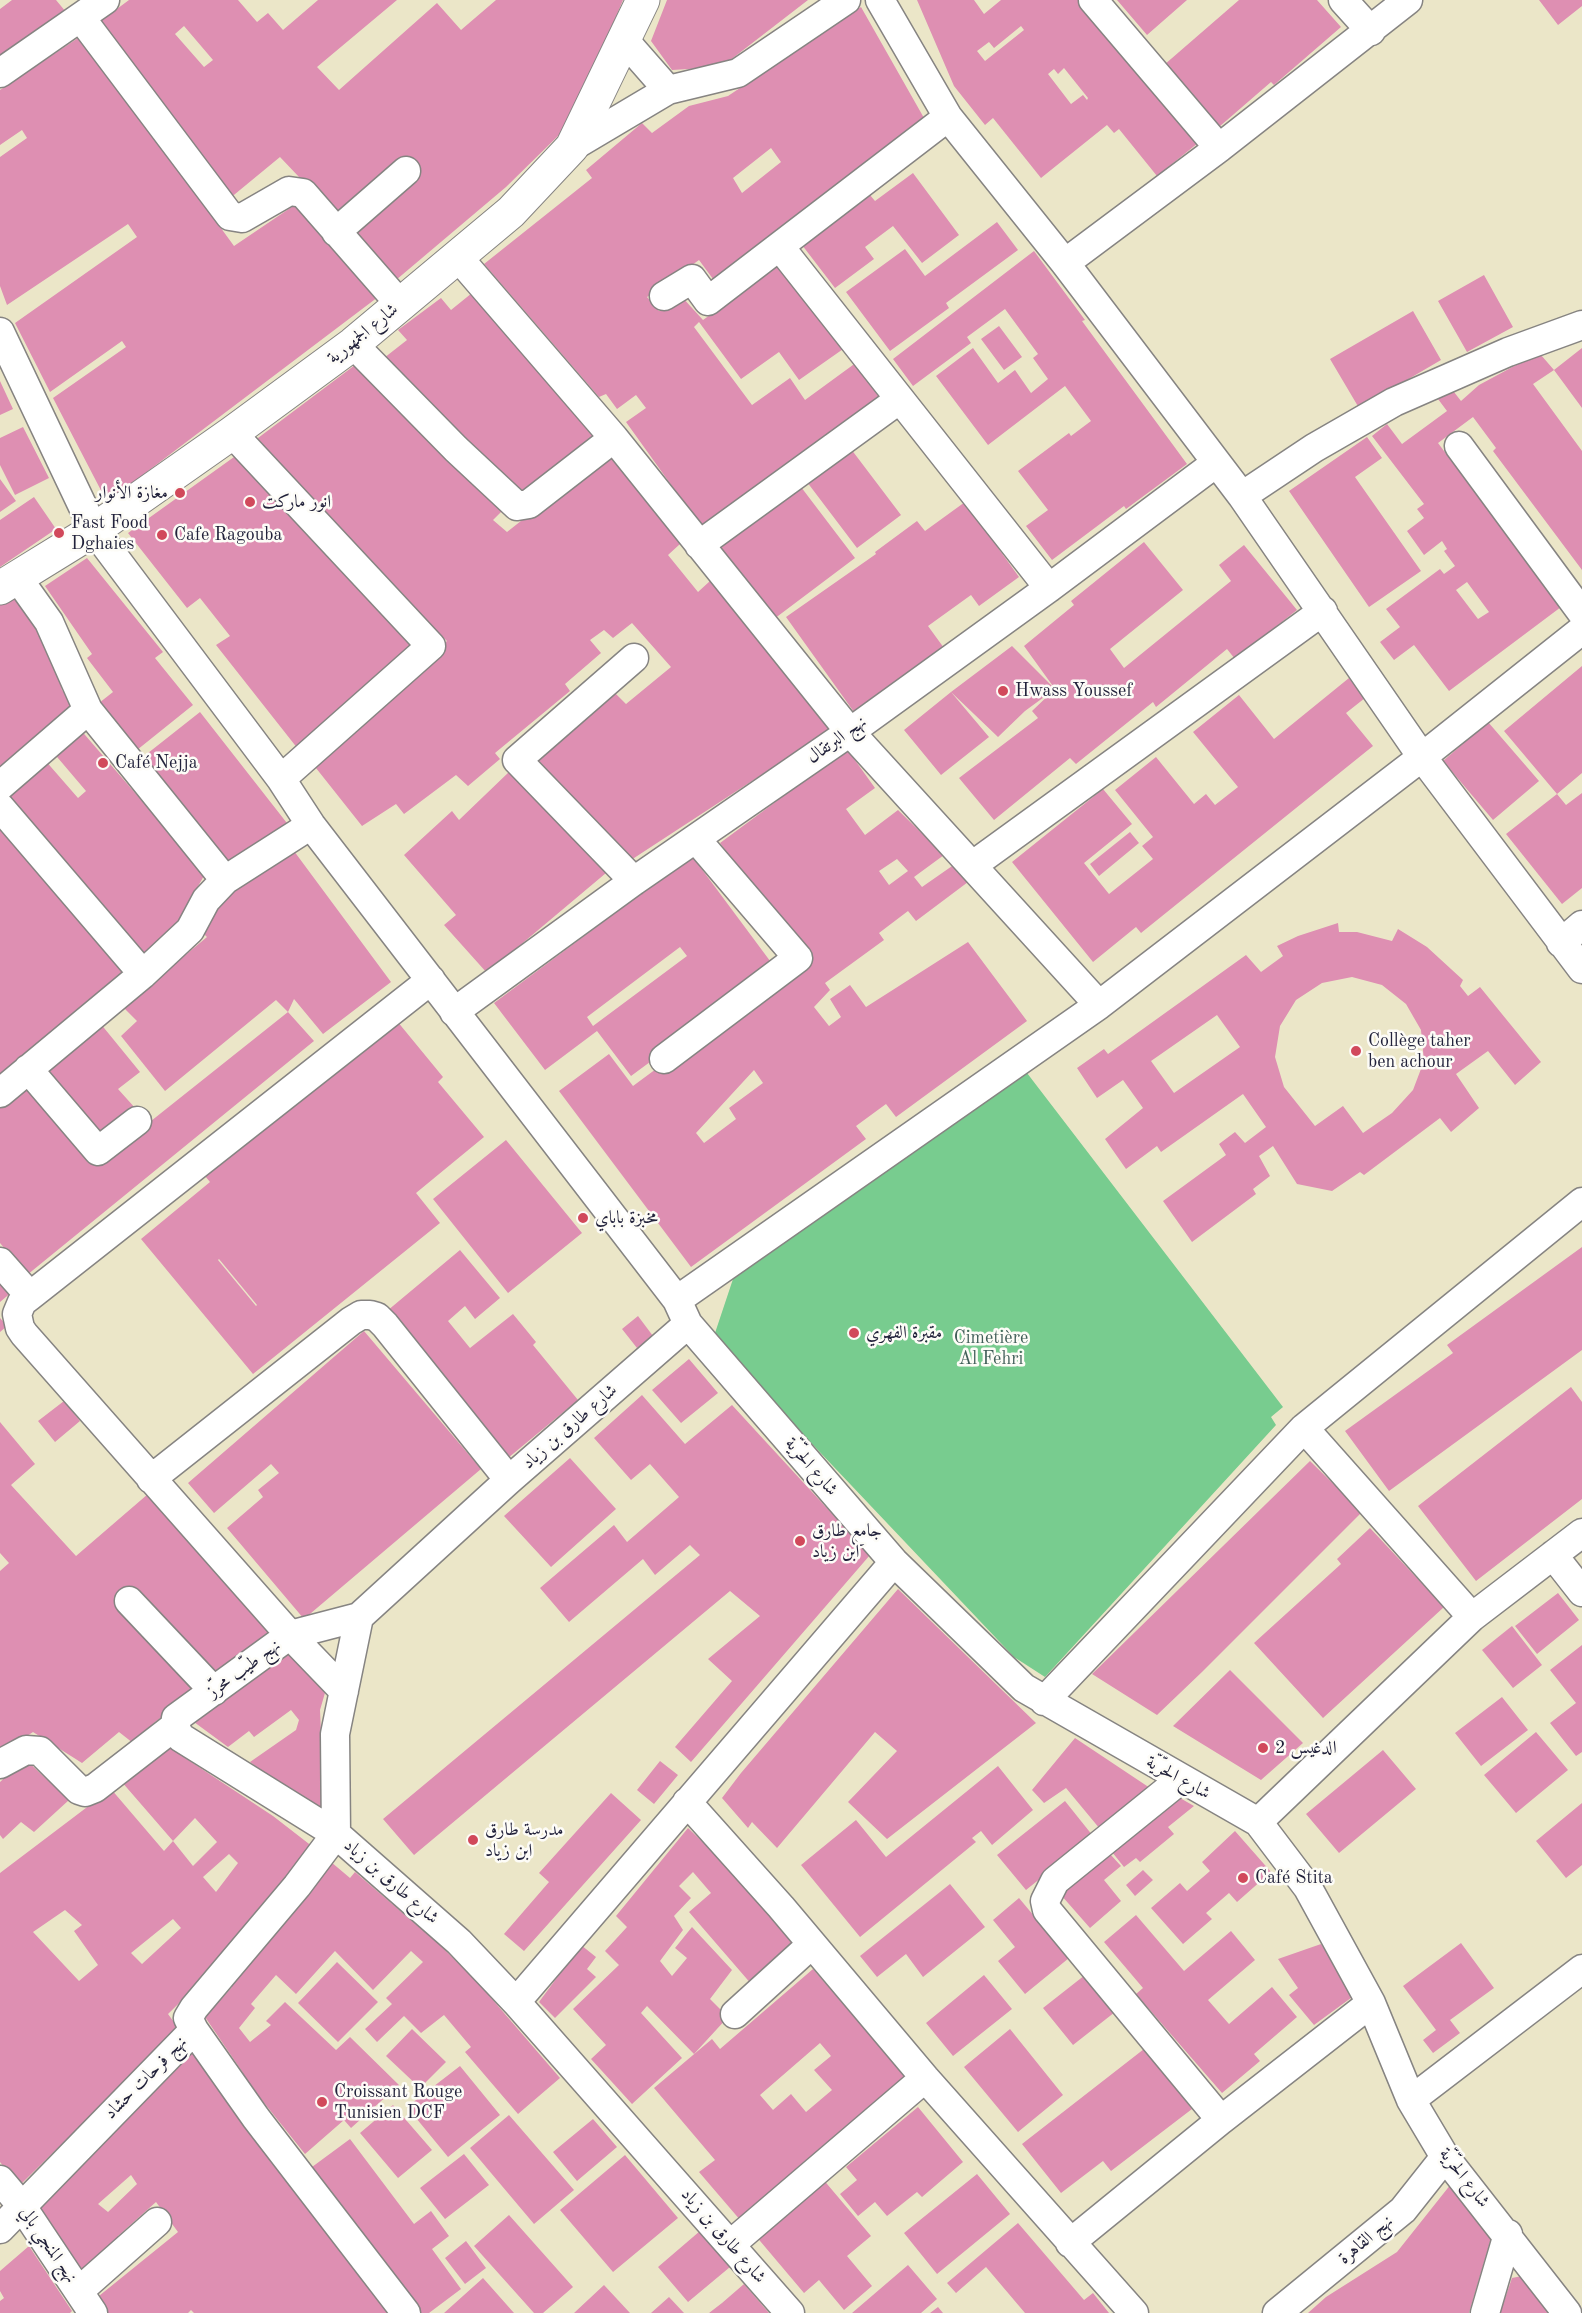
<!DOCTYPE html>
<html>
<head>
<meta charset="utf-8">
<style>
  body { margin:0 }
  canvas { display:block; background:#ebe6c8 }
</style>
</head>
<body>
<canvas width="1582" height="2313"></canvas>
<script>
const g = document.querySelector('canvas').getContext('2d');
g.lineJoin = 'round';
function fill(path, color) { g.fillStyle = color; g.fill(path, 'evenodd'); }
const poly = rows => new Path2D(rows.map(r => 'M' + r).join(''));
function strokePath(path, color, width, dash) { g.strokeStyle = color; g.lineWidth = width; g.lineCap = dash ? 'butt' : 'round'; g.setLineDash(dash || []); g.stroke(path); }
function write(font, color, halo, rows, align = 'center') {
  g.font = font + ' "Old Standard TT",Amiri,serif'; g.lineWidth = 5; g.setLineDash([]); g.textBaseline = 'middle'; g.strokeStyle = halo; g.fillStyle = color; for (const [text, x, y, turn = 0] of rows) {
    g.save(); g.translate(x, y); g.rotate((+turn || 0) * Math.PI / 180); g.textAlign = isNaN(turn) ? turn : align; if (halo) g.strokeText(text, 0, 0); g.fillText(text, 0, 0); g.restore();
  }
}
const green = poly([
  [1027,1073,1283,1407,1271,1417,1276,1425,1045,1677,1014,1657,724,1351,715,1333,734,1276]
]);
const building = poly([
  [12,0,56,0,66,12,0,61,0,9],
  [129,0,238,0,257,22,268,13,283,30,318,0,397,0,317,67,339,90,437,3,461,30,496,0,623,0,603,48,559,135,506,187,396,280,351,227,337,217,280,157,229,199,98,23],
  [184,26,213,60,204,67,175,34],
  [667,0,808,0,729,61,705,68,672,70,651,41],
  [917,0,974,0,984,14,1001,0,1083,0,1198,143,1157,176,1119,129,1114,133,1107,125,1041,178,993,118,985,125,954,86],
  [1021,26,1024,30,985,61,977,51,989,42,994,48],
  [1064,68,1088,98,1087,100,1083,95,1071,104,1048,74,1054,69,1058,74],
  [1117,0,1187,0,1147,35],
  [1239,0,1317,0,1341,27,1274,85,1271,82,1219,127,1164,65],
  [1539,0,1582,0,1582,6,1558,25],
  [861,7,924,118,713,279,699,260,647,297,659,311,682,297,703,320,784,262,846,347,799,380,779,352,741,379,699,322,694,327,752,405,790,378,805,400,857,362,884,398,702,528,626,422,646,408,636,395,617,409,606,394,599,397,484,264,592,178,586,170,642,123,652,133,689,106,728,96],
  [771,148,781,162,742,193,733,178],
  [81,36,234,246,302,200,378,297,107,502,53,398,126,347,122,341,50,392,15,323,137,237,128,224,7,305,0,286,0,157,27,138,22,130,0,145,0,90],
  [913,173,959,235,922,263,893,226,865,247,874,259,835,288,802,245,870,195,875,201],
  [997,222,1018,250,946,303,949,308,890,351,846,292,905,249,925,276],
  [1034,251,1085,320,1082,321,1187,464,1126,509,1124,506,1052,560,1026,526,1048,510,1018,471,1069,433,1071,436,1091,421,1065,386,988,445,936,376,973,348,998,383,1015,370,1031,393,1048,379,1033,358,1038,354,1005,309,967,337,971,343,913,386,893,359],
  [1484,275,1513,327,1467,352,1438,301],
  [472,293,599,436,521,496,384,358,407,340,398,330,441,298,451,310],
  [1413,311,1441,360,1359,408,1330,359],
  [999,326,1022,357,1004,370,981,339],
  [1582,348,1582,408,1554,370,1533,384,1582,451,1582,570,1493,451,1496,448,1473,417,1438,443,1561,607,1449,691,1414,645,1394,660,1380,642,1400,627,1386,609,1440,569,1444,574,1455,566,1444,551,1447,549,1442,541,1424,555,1407,531,1424,518,1417,509,1424,504,1372,436,1387,424,1402,444,1447,411,1438,399,1454,392,1461,401,1479,385,1518,364,1541,355,1554,370],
  [1467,582,1489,612,1478,619,1456,590],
  [355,365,505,508,493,520,507,532,607,453,680,544,668,555,698,592,710,581,830,730,631,860,538,760,614,692,626,704,671,667,632,623,613,638,604,630,590,640,601,653,565,684,570,691,495,753,500,759,468,786,456,775,404,814,396,804,362,826,312,763,383,702,447,641,404,600,254,441],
  [0,381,13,409,0,415],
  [23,427,49,478,15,495,0,465,0,438],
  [1367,437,1382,458,1355,477,1421,571,1369,607,1289,491],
  [851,449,901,515,857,548,807,482],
  [241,452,418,647,298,749,216,645,230,636,200,598,187,608,128,533],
  [0,479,16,501,0,512],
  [801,487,855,558,774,619,720,547],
  [34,497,56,529,0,567,0,520],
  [965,502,1019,577,979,606,971,595,928,626,944,648,854,712,786,617,876,554,875,552,917,521,925,531],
  [1144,542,1183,590,1110,649,1124,668,1231,581,1219,565,1244,545,1297,610,1235,659,1227,649,1156,707,1153,702,1076,764,1070,758,994,820,959,778,1038,718,1032,711,1055,689,1025,711,998,737,951,692,1012,646,1055,689,1024,646,1074,605,1071,601],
  [87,558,163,652,155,658,193,705,137,750,99,703,113,692,87,658,92,654,45,586],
  [15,594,51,643,62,690,75,706,0,770,0,604],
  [1582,666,1582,773,1557,794,1566,805,1582,793,1582,888,1562,904,1506,834,1557,794,1504,731],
  [1349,678,1365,698,1346,713,1373,746,1141,933,1136,927,1093,962,1012,862,1103,789,1132,824,1084,863,1109,894,1153,859,1142,846,1153,837,1115,790,1156,757,1194,804,1206,794,1215,805,1238,787,1193,732,1239,695,1274,739],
  [951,692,989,737,941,775,904,730],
  [200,712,290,827,229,866,143,757],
  [1488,722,1539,781,1493,820,1443,761],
  [79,728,205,874,193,895,188,921,143,961,0,796,44,759,78,798,86,791,52,751],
  [847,749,875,788,846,809,865,835,898,810,944,855,914,877,922,887,955,864,968,882,916,921,908,911,879,933,884,940,825,983,830,990,814,1007,829,1026,841,1017,830,999,850,985,866,1007,968,942,1027,1021,896,1117,886,1104,856,1126,866,1139,691,1267,559,1091,609,1054,633,1086,806,958,720,843],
  [897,859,908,871,889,885,879,871],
  [754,1070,763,1083,729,1108,736,1119,704,1143,696,1133],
  [510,771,606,873,487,973,444,925,456,915,404,855,452,811,459,820],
  [0,818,129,974,0,1081],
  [1130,832,1139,843,1099,876,1090,864],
  [291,847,391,982,323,1034,294,999,288,1012,276,1000,165,1091,121,1036,137,1021,123,1007,207,937,202,932,210,909],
  [692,856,776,969,631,1076,597,1031,545,1070,494,1003],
  [680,947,687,956,593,1026,587,1017],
  [1338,923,1339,932,1357,932,1392,941,1398,929,1427,947,1463,980,1460,986,1468,996,1480,987,1541,1062,1515,1085,1488,1051,1456,1074,1479,1108,1451,1132,1440,1118,1364,1175,1360,1172,1332,1191,1297,1184,1273,1146,1259,1156,1270,1176,1253,1189,1256,1194,1192,1242,1163,1201,1226,1155,1219,1144,1235,1132,1245,1143,1266,1127,1243,1094,1161,1152,1157,1146,1126,1169,1105,1139,1143,1108,1123,1080,1097,1098,1077,1068,1104,1049,1108,1054,1246,955,1261,972,1283,956,1277,946,1298,936],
  [1352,977,1382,985,1406,1004,1421,1030,1424,1061,1413,1090,1392,1113,1363,1133,1343,1106,1315,1126,1284,1087,1275,1057,1280,1026,1296,1000,1322,983],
  [1217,1015,1240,1047,1174,1093,1151,1061],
  [288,1012,314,1041,27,1275,0,1243,0,1106,28,1083,97,1164],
  [397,1021,443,1077,438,1082,484,1137,416,1193,440,1223,253,1374,141,1239,210,1182,205,1176],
  [219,1259,257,1305,256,1306,218,1260],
  [100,1023,140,1072,118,1089,136,1109,100,1139,43,1070],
  [506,1140,582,1233,508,1293,433,1199],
  [1582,1247,1582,1350,1389,1491,1345,1431,1453,1353,1447,1345],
  [460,1250,500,1298,475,1319,465,1306,448,1321,470,1348,513,1314,536,1342,533,1345,578,1400,508,1458,387,1311],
  [0,1276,13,1291,0,1302],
  [638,1316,653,1336,637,1348,622,1329],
  [0,1318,7,1326,0,1332],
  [364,1331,481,1469,304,1619,227,1528,263,1497,258,1490,279,1473,271,1464,214,1513,188,1483],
  [689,1359,718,1393,681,1423,652,1390],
  [1571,1387,1582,1402,1582,1499,1476,1581,1418,1506],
  [642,1395,685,1444,732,1405,870,1555,691,1762,675,1747,732,1681,708,1659,760,1616,730,1591,414,1855,383,1819,700,1555,690,1545,655,1575,643,1559,569,1622,540,1588,614,1525,627,1542,679,1497,650,1464,631,1480,594,1438],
  [64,1401,80,1421,55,1442,38,1421],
  [0,1422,35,1464,11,1485,76,1556,148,1494,271,1633,155,1722,133,1743,119,1732,82,1763,33,1732,0,1754,0,1571,9,1563,0,1553],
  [570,1458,616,1509,551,1567,504,1516],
  [1310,1461,1362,1512,1202,1672,1157,1715,1092,1674],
  [1370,1528,1444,1607,1323,1718,1254,1643,1341,1564,1337,1559],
  [898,1589,1036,1723,887,1839,848,1802,897,1751,875,1732,777,1848,752,1822,748,1828,722,1798,741,1773],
  [1558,1593,1579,1620,1537,1654,1515,1626],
  [1512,1626,1542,1665,1513,1688,1482,1650],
  [1582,1645,1582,1752,1576,1756,1550,1723,1576,1703,1550,1670],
  [293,1649,327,1686,320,1710,324,1803,318,1809,310,1807,250,1762,296,1730,299,1720,291,1710,254,1737,249,1731,228,1747,194,1722],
  [1230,1670,1303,1743,1261,1780,1173,1726],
  [1502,1697,1528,1730,1481,1766,1455,1733],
  [1536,1732,1568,1770,1516,1813,1484,1775],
  [1075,1738,1153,1790,1100,1829,1066,1788,1044,1803,1032,1790],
  [167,1746,273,1816,313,1847,215,1968,168,2014,179,2029,19,2186,0,2162,0,1873,111,1789,164,1851,173,1841,121,1781],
  [195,1818,217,1842,193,1866,173,1841],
  [229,1854,238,1863,216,1892,203,1877],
  [65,1910,82,1925,74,1931,98,1965,79,1981,33,1932],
  [173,1919,181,1928,142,1964,131,1953],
  [1383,1750,1416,1789,1339,1853,1306,1814],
  [25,1759,69,1800,34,1832,21,1822,3,1839,0,1835,0,1782],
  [660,1761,678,1775,654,1804,637,1790],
  [998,1766,1033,1810,992,1845,981,1831,972,1838,976,1842,860,1937,801,1865,856,1820,886,1857],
  [611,1793,641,1820,524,1951,504,1934,549,1882,539,1873],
  [1173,1794,1194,1806,1168,1827,1174,1834,1140,1862,1136,1858,1124,1867,1108,1847],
  [1065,1801,1093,1836,1026,1890,997,1855],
  [1582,1803,1582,1865,1566,1878,1536,1841],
  [688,1828,734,1872,805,1954,759,1993,689,1912,711,1893,693,1872,679,1886,691,1898,674,1916,683,1930,660,1961,672,1976,687,1958,675,1948,692,1927,732,1970,710,1999,728,2017,694,2054,647,2006,641,2013,682,2058,632,2104,591,2059,606,2045,573,2009,619,1965,605,1951,627,1927,616,1916],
  [1235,1831,1271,1872,1237,1902,1229,1893,1206,1913,1212,1919,1183,1944,1151,1908,1180,1883,1187,1891,1210,1871,1202,1862],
  [1110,1854,1121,1866,1104,1880,1121,1901,1090,1928,1061,1895],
  [331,1862,350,1878,355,1872,441,1946,480,1985,560,2078,518,2114,465,2052,471,2047,444,2015,421,2033,404,2016,377,2042,365,2029,392,2004,386,1998,423,1962,411,1951,373,1990,335,1951,296,1994,276,1975,251,2004,255,2008,239,2028,250,2042,271,2025,266,2021,285,2002,336,2050,350,2037,399,2085,351,2128,344,2120,305,2154,241,2074,243,2073,205,2017,232,1987,228,1982],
  [1143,1870,1153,1880,1135,1896,1126,1885],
  [950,1884,985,1927,923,1977,906,1954,877,1977,860,1956],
  [1019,1898,1069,1958,1025,1994,998,1961,1015,1947,993,1920],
  [1136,1915,1184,1971,1231,1931,1255,1960,1208,2000,1229,2024,1272,1987,1297,2017,1254,2054,1260,2061,1222,2093,1136,1994,1143,1988,1104,1942],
  [1461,1943,1494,1988,1450,2020,1460,2033,1433,2053,1423,2040,1436,2030,1403,1986],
  [1321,1944,1355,1995,1314,2025,1289,1995,1298,1988,1278,1959],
  [581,1945,596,1957,587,1969,596,1977,555,2018,539,2002],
  [337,1962,378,2002,338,2042,298,2003],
  [813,1969,908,2079,741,2221,699,2172,715,2160,654,2088,712,2039,720,2049],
  [820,2043,831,2056,814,2070,832,2090,806,2112,791,2094,773,2110,760,2095],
  [984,1975,1012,2009,953,2056,926,2023],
  [1085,1975,1115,2012,1073,2045,1043,2008],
  [412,2029,446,2062,420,2088,386,2056],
  [1010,2029,1063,2095,1018,2132,964,2067],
  [195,2049,394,2313,194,2313,191,2310,188,2313,102,2313,94,2300,178,2232,156,2202,118,2236,127,2248,87,2283,34,2206],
  [131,2175,137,2184,108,2212,98,2204],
  [1144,2049,1192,2109,1111,2171,1103,2161,1061,2193,1022,2144],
  [460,2066,500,2115,448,2157,407,2107],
  [393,2105,432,2150,398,2178,360,2133],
  [918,2107,963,2162,922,2197,917,2192,887,2216,875,2202,858,2216,840,2194,857,2180,846,2167],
  [509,2115,574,2190,534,2224,470,2148],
  [593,2119,617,2147,577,2181,553,2152],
  [350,2139,414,2224,431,2211,449,2236,432,2249,461,2289,429,2313,420,2313,312,2167],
  [464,2154,489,2185,445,2219,420,2188],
  [625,2155,678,2218,613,2272,560,2210],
  [977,2174,1010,2214,937,2274,904,2233],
  [822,2178,871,2236,847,2256,872,2286,844,2310,819,2280,804,2293,755,2235],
  [1451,2184,1492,2235,1469,2313,1308,2313,1326,2297,1397,2252],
  [509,2215,573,2287,543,2313,534,2313,474,2246],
  [1018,2223,1084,2300,1093,2293,1109,2313,1025,2313,986,2267,956,2293,947,2283],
  [700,2231,730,2267,688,2302,658,2267],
  [466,2241,486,2268,465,2284,445,2258],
  [29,2246,72,2311,70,2313,0,2313,0,2301,4,2298,0,2291,0,2271],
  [908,2265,937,2299,921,2313,852,2313],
  [1522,2276,1548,2313,1500,2313,1512,2278],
  [483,2278,514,2313,444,2313],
  [744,2284,769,2313,709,2313,722,2303],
  [604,2285,630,2313,574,2313],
  [669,2297,684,2313,651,2313],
  [938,2307,943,2313,930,2313]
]);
const minor = poly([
  [880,0,948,117,1065,263,1242,496,1422,757,1582,969],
  [1093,0,1219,148],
  [1343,0,1371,31],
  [81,18,230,216,242,218,289,191,303,193,400,304],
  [625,41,668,90],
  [0,73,105,0],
  [572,147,668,90,738,73,846,0],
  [336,232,406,171],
  [780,247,1049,588],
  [457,256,614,438,850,732,1099,1005],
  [1065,263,1219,148,1408,0],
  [664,296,692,279,708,301,948,117],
  [0,332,94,530,281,779,311,825,677,1300,688,1324,894,1562,1024,1688,1258,1822,1308,1888,1371,2003,1411,2100,1445,2157,1567,2313],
  [353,344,456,449,517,506,529,504,614,438],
  [232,433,431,646,281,779],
  [1459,446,1582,613],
  [1242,496,1314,448,1394,402,1508,352,1582,325],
  [699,545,900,399],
  [17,577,49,622,88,710,225,880,311,825],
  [634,658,517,760,634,881],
  [0,786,88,710],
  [0,807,143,974],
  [973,865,1323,611],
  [1561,943,1582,925],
  [454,1012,634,881,850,732,1049,588,1216,463],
  [664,1059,798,958,696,839],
  [28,1069,98,1151,137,1121],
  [0,1093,143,974,190,930,206,900,225,880],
  [0,1262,30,1296,431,980],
  [30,1296,22,1302,17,1314,20,1328,24,1334,290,1635,344,1691],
  [677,1300,1099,1005,1422,757,1582,630],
  [688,1324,509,1480,359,1617,335,1734,336,1834,459,1942,516,2002,790,2313],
  [1304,1428,1472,1617],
  [151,1479,351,1321,361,1315,370,1315,377,1317,385,1325,509,1480],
  [1553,1555,1582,1592],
  [129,1601,214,1691],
  [1044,1701,1304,1428,1582,1202],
  [175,1726,176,1718,290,1635,359,1617],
  [0,1764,26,1750,40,1751,79,1790,85,1792,95,1788,175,1726],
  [687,1802,781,1907,925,2078,1134,2313],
  [1258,1822,1472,1617,1582,1533],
  [516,2002,894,1562],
  [735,2014,812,1944],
  [194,2030,256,2118,406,2313],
  [1411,2100,1582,1969],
  [1221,2120,1371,2003],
  [0,2180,21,2205,93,2313],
  [0,2229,194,2030,188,2018,194,2008,297,1886,336,1834,180,1737,175,1726],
  [1070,2243,1221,2120,1047,1910,1045,1901,1055,1881,1180,1780],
  [731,2244,925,2078],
  [79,2291,157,2222],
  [1277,2313,1403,2210,1445,2157],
  [1485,2313,1508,2234]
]);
const tertiary = poly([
  [0,588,94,530,232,433,353,344,511,212,572,147,643,0]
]);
const markers = [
  [180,493,6,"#d1495b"],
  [250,502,6,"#d1495b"],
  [59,533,6,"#d1495b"],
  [162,535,6,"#d1495b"],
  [1003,691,6,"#d1495b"],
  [103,763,6,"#d1495b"],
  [1356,1051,6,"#d1495b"],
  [583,1218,6,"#d1495b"],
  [854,1333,6,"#d1495b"],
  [800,1541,6,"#d1495b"],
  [1263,1748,6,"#d1495b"],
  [473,1840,6,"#d1495b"],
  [1243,1878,6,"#d1495b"],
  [322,2102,6,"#d1495b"]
];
const streetNames = [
  ["شارع الجمهورية",363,334,-39],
  ["نهج البرتقال",837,740,-35],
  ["شارع طارق بن زياد",570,1427,-41],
  ["شارع الحرّيّة",811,1467,49],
  ["نهج طيّب محرّز",244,1669,-36],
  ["شارع الحرّيّة",1178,1778,29],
  ["شارع طارق بن زياد",391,1882,41],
  ["نهج فرحات حشاد",146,2078,-45],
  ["شارع الحرّيّة",1464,2178,52],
  ["شارع طارق بن زياد",723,2236,49],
  ["نهج القاهرة",1366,2240,-40],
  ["نهج المنجي بالي",48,2245,56]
];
const poiNames = [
  ["مغازة الأنوار",168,493,"right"],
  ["انور ماركت",262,502],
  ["Fast Food",71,523],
  ["Dghaies",71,544],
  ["Cafe Ragouba",174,535],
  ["Hwass Youssef",1015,691],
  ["Café Nejja",115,763],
  ["Collège taher",1368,1041],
  ["ben achour",1368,1062],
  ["مخبزة باباي",595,1218],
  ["مقبرة الفهري",866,1333],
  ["جامع طارق",812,1531],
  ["ابن زياد",812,1552],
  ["الدغيس 2",1275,1748],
  ["مدرسة طارق",485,1830],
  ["ابن زياد",485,1851],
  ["Café Stita",1255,1878],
  ["Croissant Rouge",334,2092],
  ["Tunisien DCF",334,2113]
];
const parkNames = [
  ["Cimetière",991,1338],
  ["Al Fehri",991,1359]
];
fill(green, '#78cc8f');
fill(building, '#de8fb2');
strokePath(minor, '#868482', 31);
strokePath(tertiary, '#868482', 35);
strokePath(minor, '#fff', 28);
strokePath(tertiary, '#fff', 33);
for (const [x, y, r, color] of markers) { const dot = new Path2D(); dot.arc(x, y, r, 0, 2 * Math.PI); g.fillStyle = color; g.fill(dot); strokePath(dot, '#fdfcf7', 2); }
write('18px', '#22223b', '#fdfcf7', streetNames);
write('18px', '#22223b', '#fdfcf7', poiNames, 'left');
write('18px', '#405e58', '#fdfcf7', parkNames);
</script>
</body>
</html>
